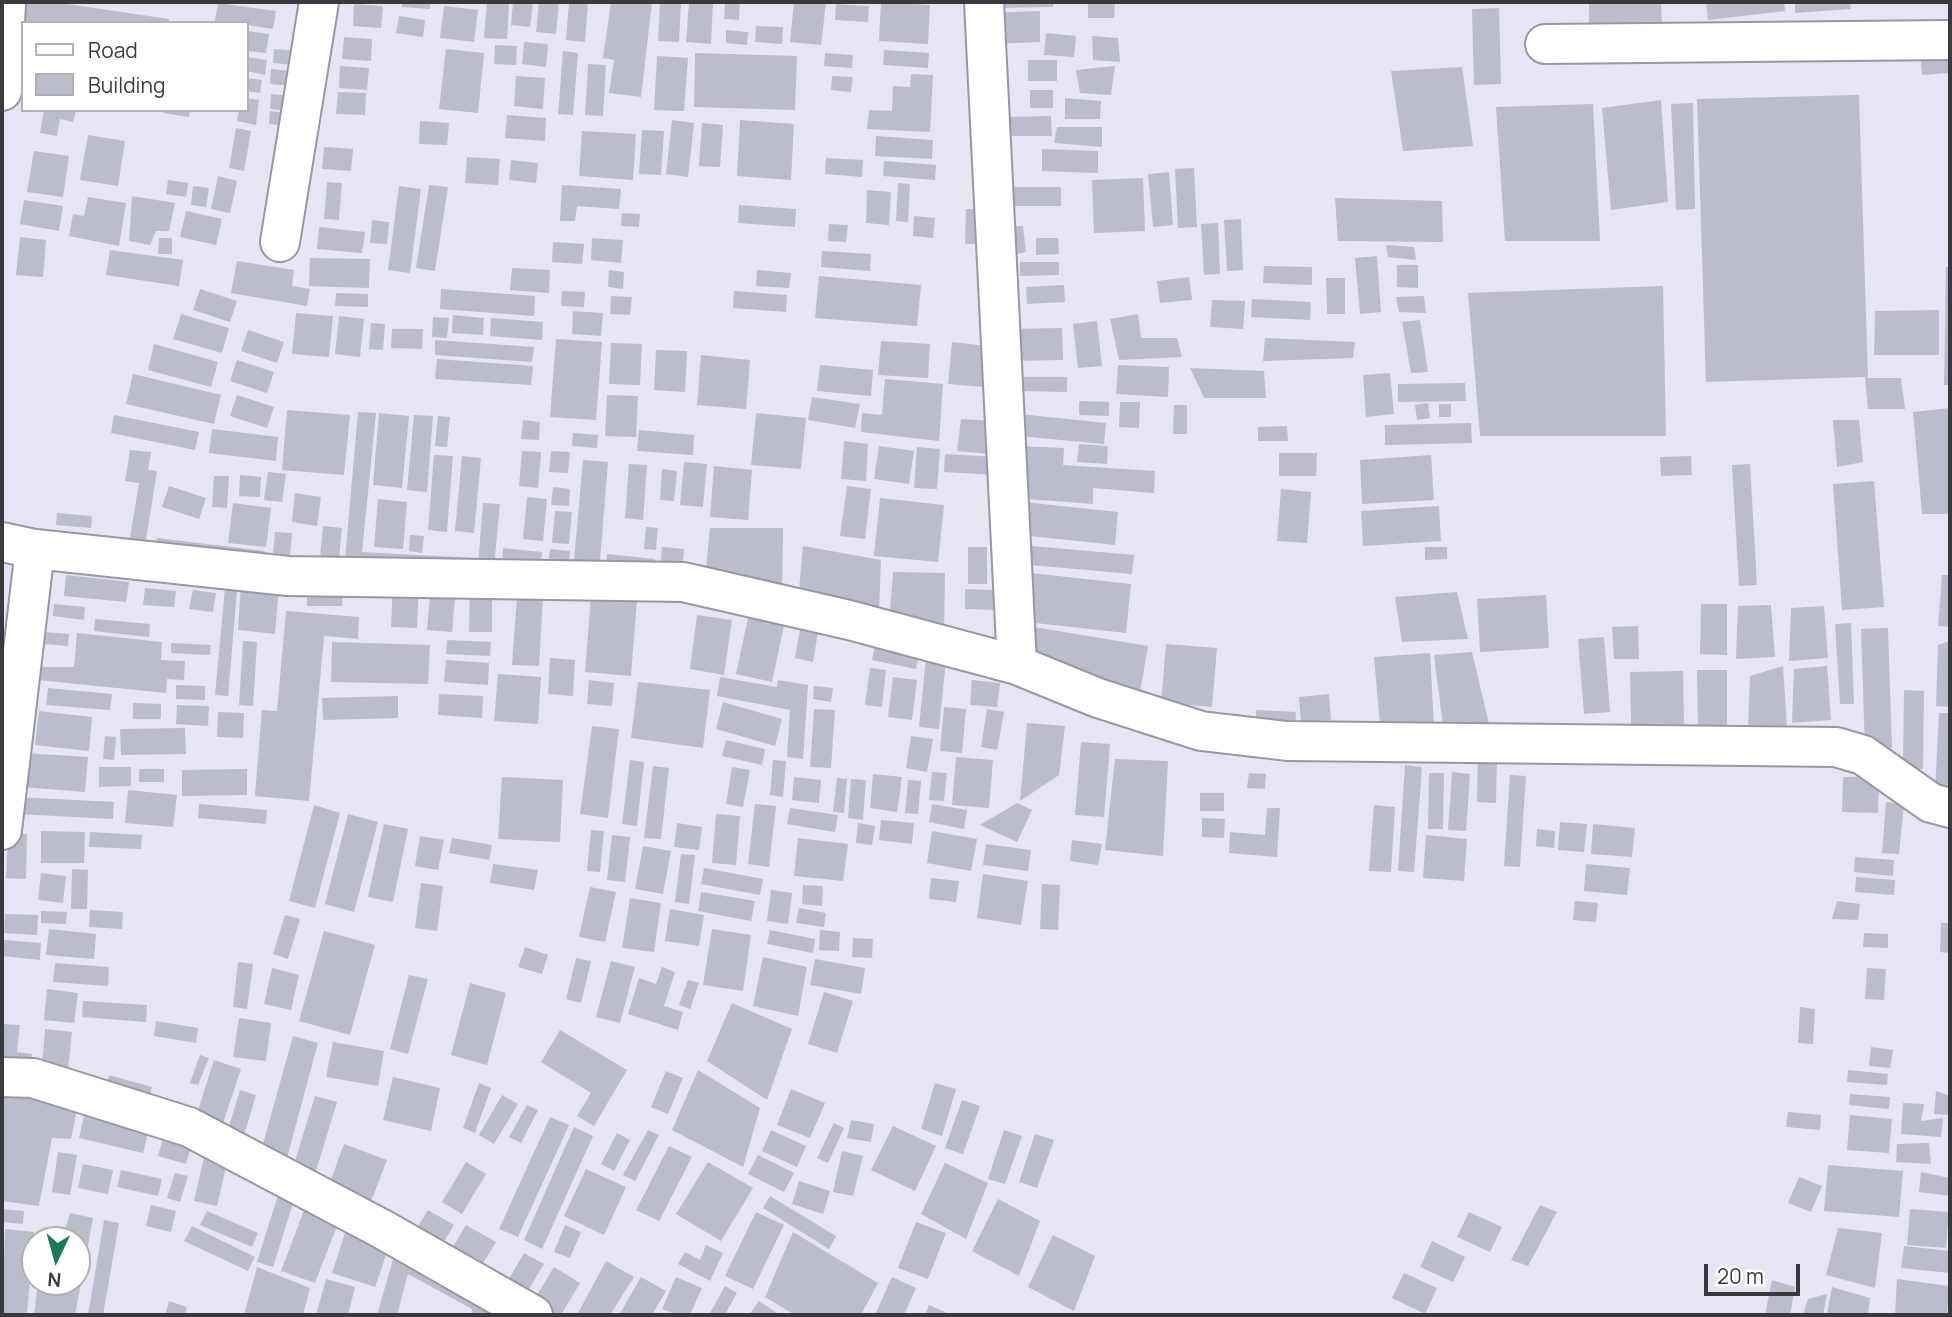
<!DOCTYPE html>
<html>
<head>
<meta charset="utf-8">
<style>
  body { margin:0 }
  #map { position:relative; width:1952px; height:1317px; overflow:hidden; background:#e7e4f4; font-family:Manrope,sans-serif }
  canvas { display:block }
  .frame { position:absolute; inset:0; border:4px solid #3b3940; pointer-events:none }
  .legend { position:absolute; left:21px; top:21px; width:228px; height:91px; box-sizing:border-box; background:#fff; border:2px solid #b1b0b3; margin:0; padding:9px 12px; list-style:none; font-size:21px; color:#3b3940 }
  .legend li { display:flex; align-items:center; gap:14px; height:35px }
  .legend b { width:35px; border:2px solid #b1b0b3 }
  .north { position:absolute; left:21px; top:1226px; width:70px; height:70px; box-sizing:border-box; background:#fff; border:2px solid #b1b0b3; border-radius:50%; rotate:185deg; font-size:19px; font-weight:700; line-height:28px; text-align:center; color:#3b3940 }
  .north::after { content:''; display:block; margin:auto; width:24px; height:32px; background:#1a7b52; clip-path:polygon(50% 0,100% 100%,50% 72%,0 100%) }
  .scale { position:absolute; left:1704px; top:1264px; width:96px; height:32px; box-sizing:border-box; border:4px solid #3b3940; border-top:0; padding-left:9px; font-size:21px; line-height:24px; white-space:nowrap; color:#3b3940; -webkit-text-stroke:5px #fff; paint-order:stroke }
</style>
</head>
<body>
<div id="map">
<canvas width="1952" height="1317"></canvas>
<div class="frame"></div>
<ul class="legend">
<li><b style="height:9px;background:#fff"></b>Road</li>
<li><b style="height:19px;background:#bbbdcc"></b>Building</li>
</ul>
<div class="north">N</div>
<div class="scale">20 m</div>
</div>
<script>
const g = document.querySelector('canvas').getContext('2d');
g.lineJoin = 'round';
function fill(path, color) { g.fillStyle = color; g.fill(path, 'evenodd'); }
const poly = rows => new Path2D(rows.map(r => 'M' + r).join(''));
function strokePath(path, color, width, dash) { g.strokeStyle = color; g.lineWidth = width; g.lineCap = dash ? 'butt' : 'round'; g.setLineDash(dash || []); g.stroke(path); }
const building = poly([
  [15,2,54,2,169,19,169,23,40,23,13,19],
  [402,2,430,2,430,9,402,7],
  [487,2,509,2,507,39,484,38],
  [513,2,533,2,530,27,511,25],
  [539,2,559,2,556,34,536,32],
  [569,2,588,2,585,42,566,40],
  [611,2,652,2,641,97,609,93,614,60,603,58],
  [660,2,681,2,679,42,658,41],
  [689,2,713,2,711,44,686,42],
  [725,2,740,2,739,20,724,19],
  [794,2,826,3,821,45,790,42],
  [881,2,930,5,928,44,879,41],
  [998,2,1053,2,1053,7,999,8],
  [1088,2,1115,2,1114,18,1088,18],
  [1589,2,1661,2,1662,23,1589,24],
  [1706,2,1784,2,1785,11,1708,20],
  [1795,2,1850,2,1851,9,1795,13],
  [218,3,276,11,273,29,247,25,247,23,215,21],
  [354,4,383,6,381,28,353,26],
  [836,4,869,6,868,22,835,20],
  [444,6,478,10,474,42,440,38],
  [1499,8,1501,84,1474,85,1472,9],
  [1040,11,1040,42,993,44,992,13],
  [399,16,425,20,423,37,396,33],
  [756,26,783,27,782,44,755,42],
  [726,30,748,32,747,45,726,43],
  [247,31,269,34,266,53,247,51],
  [1046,33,1076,36,1074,57,1044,55],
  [1092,36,1118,38,1120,62,1093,60],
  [344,37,372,39,371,61,342,59],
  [524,42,548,44,546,67,522,64],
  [495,45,517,46,516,65,494,64],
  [1950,48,1950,73,1922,75,1920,51],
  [274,49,324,53,323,68,273,63],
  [446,49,484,53,478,113,439,109],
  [884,50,929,53,928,68,883,65],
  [563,51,578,53,573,115,558,114],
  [695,53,797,56,795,110,694,107],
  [825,53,853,55,852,68,824,66],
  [657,56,688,58,684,111,654,110],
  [247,57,267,60,265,75,247,71],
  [1028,60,1057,60,1057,81,1028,81],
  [588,64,606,65,603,116,585,115],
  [340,66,369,68,367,90,339,88],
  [1115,66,1111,95,1080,93,1076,70],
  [1462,67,1473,146,1403,151,1391,71],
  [271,69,321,74,320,88,270,84],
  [911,74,933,75,930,132,867,129,869,110,892,111,893,86,910,87],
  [516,76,545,78,543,109,514,106],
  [832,76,853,77,851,92,831,90],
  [247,78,262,80,260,93,247,91],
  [1030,90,1053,90,1053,108,1030,108],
  [338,92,366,93,365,115,336,114],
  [271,94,321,99,320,114,270,109],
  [1859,95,1868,378,1901,378,1905,409,1868,409,1865,377,1706,382,1697,99],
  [247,98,259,100,256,125,237,121,239,110,247,110],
  [1065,98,1101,101,1100,119,1065,119],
  [1661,100,1668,202,1611,210,1602,108],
  [1693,103,1695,209,1676,210,1671,104],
  [1593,104,1600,241,1505,241,1496,107],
  [44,110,76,110,73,122,60,119,57,136,40,133],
  [164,110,190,110,189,117,163,113],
  [270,111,308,116,307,128,269,124],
  [507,115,546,118,545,141,505,138],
  [1051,116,1052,136,1002,136,1001,117],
  [672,120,694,123,688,177,666,174],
  [740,120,794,124,791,180,737,176],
  [420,121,449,123,447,145,419,144],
  [702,123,723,125,720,167,699,166],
  [1057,127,1102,127,1102,147,1054,143],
  [236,128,251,131,244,171,229,168],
  [642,130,664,131,661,175,639,174],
  [582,131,636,134,633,180,579,176],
  [88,135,125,141,118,186,80,180],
  [876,136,933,140,932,159,875,156],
  [324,147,353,149,351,171,322,169],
  [1042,149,1098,151,1098,173,1042,171],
  [34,151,69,156,63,197,27,192],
  [467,157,500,159,498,185,465,183],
  [826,158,863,160,862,177,825,174],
  [511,160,538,163,536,183,509,180],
  [884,161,936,165,935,180,883,176],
  [1194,168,1197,227,1178,228,1175,169],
  [1169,172,1173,225,1153,227,1148,174],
  [218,176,237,181,230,213,211,209],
  [1143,178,1145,231,1094,233,1092,180],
  [168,180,188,183,186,197,166,194],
  [327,182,342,183,339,220,324,219],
  [898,183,910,184,908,222,896,221],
  [429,185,448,187,435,271,416,268],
  [562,185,621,189,619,209,577,206,575,221,560,221],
  [193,186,209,188,206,207,191,205],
  [399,186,421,189,410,273,388,270],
  [1013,187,1061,187,1061,206,1014,206],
  [867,190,891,192,889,225,866,223],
  [132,196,175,203,169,231,156,231,150,245,129,241],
  [88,197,126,203,119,246,69,236,73,214,84,216],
  [1335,198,1442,201,1443,242,1338,241],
  [24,200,63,206,59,231,20,224],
  [739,205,796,209,795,227,738,223],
  [966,209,979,209,978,244,965,244],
  [186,211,222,219,216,245,180,237],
  [622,213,640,214,639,227,621,226],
  [914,216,935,218,933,238,913,236],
  [1241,219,1243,270,1227,271,1224,220],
  [372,220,389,222,387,244,370,243],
  [1218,223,1220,274,1204,275,1201,224],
  [829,224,848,225,846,242,828,241],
  [1005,226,1023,226,1026,252,1009,256],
  [319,227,365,232,362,253,317,249],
  [20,237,46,240,43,277,16,275],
  [159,238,172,238,172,254,158,254],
  [592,238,623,240,621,263,591,260],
  [1036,238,1058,238,1059,254,1036,255],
  [553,242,584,244,582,264,552,262],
  [1386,245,1414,247,1416,260,1388,257],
  [110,250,183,260,179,286,106,275],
  [822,251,871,254,870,271,821,267],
  [1377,256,1381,312,1360,314,1355,258],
  [310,258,370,259,369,288,309,286],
  [237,261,294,270,292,286,310,289,307,306,231,293],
  [1020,262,1059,262,1059,275,1020,276],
  [1397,265,1418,265,1418,288,1397,287],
  [1264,266,1312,267,1312,285,1263,283],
  [1946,267,1950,267,1950,385,1944,385],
  [512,268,550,270,549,293,510,290],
  [609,270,624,272,623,289,608,287],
  [757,270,791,273,789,288,756,286],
  [819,276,921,285,917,326,815,318],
  [1189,277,1192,300,1160,303,1157,281],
  [1326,278,1345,278,1345,314,1327,314],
  [1064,285,1065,302,1027,304,1026,287],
  [1663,286,1666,436,1480,436,1468,293],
  [200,289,237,301,230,322,193,310],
  [441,289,535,296,534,316,440,309],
  [562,291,585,292,584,307,561,306],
  [734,291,787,295,786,312,733,308],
  [336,293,368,294,368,307,335,306],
  [611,296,632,297,630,315,610,314],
  [1424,296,1426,313,1399,312,1396,297],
  [1252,299,1311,302,1310,320,1251,317],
  [1212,300,1245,301,1243,329,1210,327],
  [1939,310,1939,355,1874,355,1875,311],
  [573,311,603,313,601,336,572,334],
  [296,313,333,316,329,357,292,354],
  [181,314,229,328,222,353,173,339],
  [1138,314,1141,338,1177,338,1182,357,1119,360,1110,319],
  [453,315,484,318,483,335,452,333],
  [339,316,364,319,360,357,335,354],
  [433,317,449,318,447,338,432,337],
  [491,318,543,322,542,340,490,336],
  [1420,320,1428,372,1411,373,1402,322],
  [1097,321,1102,366,1078,368,1073,324],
  [371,323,385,324,383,350,369,349],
  [1062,328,1063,360,1010,361,1009,329],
  [392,329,423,329,422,349,391,348],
  [248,330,284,342,277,363,241,351],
  [1265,338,1355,342,1353,358,1263,361],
  [556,339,602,342,596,420,550,417],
  [435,340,534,347,532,362,435,355],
  [881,341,930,344,928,378,878,375],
  [952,342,987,346,984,387,948,384],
  [611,343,642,344,640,385,609,384],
  [154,344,218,362,211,387,148,370],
  [656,350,687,351,685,392,654,390],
  [701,355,750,360,746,409,697,405],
  [437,359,533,366,531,385,435,379],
  [237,360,274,372,267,393,230,381],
  [820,365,873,370,871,396,817,391],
  [1118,365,1169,367,1168,397,1116,394],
  [1190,368,1264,371,1266,398,1204,398],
  [1390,373,1394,414,1366,417,1363,375],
  [133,374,221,395,214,424,126,404],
  [1018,377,1067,377,1067,392,1018,391],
  [885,379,943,384,939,441,861,432,862,413,882,415],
  [1465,383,1466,401,1398,402,1398,384],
  [237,395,274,407,267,428,230,416],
  [607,395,638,396,636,437,605,436],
  [812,397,860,404,855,428,808,420],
  [1079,401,1109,402,1109,416,1079,415],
  [1120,402,1140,402,1139,428,1119,427],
  [1428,403,1430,418,1417,420,1415,405],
  [1439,404,1451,404,1451,417,1439,417],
  [1174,405,1187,405,1187,434,1173,434],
  [1950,408,1950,514,1922,514,1913,412],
  [287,410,350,415,344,475,282,470],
  [358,412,376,413,362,552,473,558,473,573,344,571],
  [379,413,409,416,402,488,373,485],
  [756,413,806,418,801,469,751,465],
  [1020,414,1106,423,1104,444,1018,436],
  [114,415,199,432,195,450,111,433],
  [414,415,433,416,427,492,407,490],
  [438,416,450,417,447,447,435,446],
  [961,419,992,421,989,454,957,451],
  [523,420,540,422,539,440,521,439],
  [1833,420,1859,420,1863,462,1837,467],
  [1471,423,1472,443,1385,445,1385,425],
  [1287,426,1288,441,1258,441,1258,427],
  [212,429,278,437,276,461,209,453],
  [639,430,694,435,693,455,637,451],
  [573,433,598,435,597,448,572,446],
  [844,441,868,444,866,481,841,479],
  [1079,444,1108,446,1107,464,1077,462],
  [879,446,914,451,909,484,874,479],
  [1018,446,1064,448,1063,465,1155,471,1154,493,1093,488,1093,504,1015,498],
  [917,447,940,449,937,489,914,488],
  [130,450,151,452,148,470,157,471,144,552,128,550,139,483,125,481],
  [522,451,541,452,538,488,519,486],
  [551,451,570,452,568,473,549,472],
  [1279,453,1317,453,1316,476,1279,476],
  [945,454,995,457,993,475,944,472],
  [434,455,453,456,447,532,428,530],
  [1431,455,1434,500,1362,504,1360,460],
  [462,456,481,458,474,533,455,531],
  [1691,456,1692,475,1661,476,1660,457],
  [583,460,608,462,599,574,573,572],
  [684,462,707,464,703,507,680,505],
  [629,464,647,465,643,520,625,518],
  [1750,464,1757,585,1739,586,1732,465],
  [714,466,752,470,748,520,710,517],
  [662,469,677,471,674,501,660,500],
  [268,472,286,474,282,502,264,500],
  [240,475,261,477,260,497,239,496],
  [214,476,229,476,227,508,212,507],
  [1874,481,1884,607,1842,610,1833,484],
  [169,486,206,498,199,519,162,507],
  [847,486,871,489,865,539,840,536],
  [553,487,570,489,569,506,551,505],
  [1281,489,1311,492,1307,543,1277,541],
  [295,493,321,497,317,526,292,522],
  [527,497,547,499,543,541,523,539],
  [880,498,944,505,938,562,874,556],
  [378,499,407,502,403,549,374,547],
  [1023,502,1118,512,1115,545,1020,535],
  [233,503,271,508,266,547,228,543],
  [483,503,500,504,494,567,478,565],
  [1439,506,1441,541,1363,546,1361,511],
  [555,511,572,512,569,544,552,543],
  [57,513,92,516,91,528,56,525],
  [323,526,342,528,338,570,319,569],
  [646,527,658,528,656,550,644,549],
  [710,528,783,528,782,596,705,578],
  [275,532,292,533,289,568,272,566],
  [410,535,424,536,422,553,409,551],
  [157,538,265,551,263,566,155,554],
  [1021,545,1134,555,1132,574,1019,564],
  [803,546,881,560,879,612,798,601],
  [662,547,684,549,682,575,660,573],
  [968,547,987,547,987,584,968,584],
  [1425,547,1447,547,1447,559,1425,560],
  [503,548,542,552,540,570,502,567],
  [550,549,570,551,568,572,548,571],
  [607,554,655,559,654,574,606,570],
  [893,572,945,573,944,635,889,623],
  [1031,573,1131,584,1126,633,1026,622],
  [66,575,129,582,126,602,64,596],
  [1942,575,1950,575,1950,627,1938,626],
  [226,577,238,578,228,696,215,695],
  [431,583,456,585,452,632,427,630],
  [241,584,279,588,275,634,238,630],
  [307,584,343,585,342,606,307,606],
  [393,584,419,586,417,628,391,627],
  [470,587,492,587,492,632,469,632],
  [145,588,176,591,174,607,143,605],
  [965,589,994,590,994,610,965,609],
  [193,590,216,593,213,612,189,609],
  [1457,592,1468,639,1402,642,1395,597],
  [1546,595,1549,648,1480,652,1477,599],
  [517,596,543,597,539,666,512,665],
  [591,596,637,600,631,676,585,672],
  [54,604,85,607,84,620,53,616],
  [1701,604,1727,604,1727,655,1700,654],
  [1771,605,1775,657,1736,659,1738,606],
  [1824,606,1828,658,1789,661,1791,608],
  [750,608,786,616,772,682,736,674],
  [286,611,359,617,358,639,324,636,309,801,255,796,262,710,277,711],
  [697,615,732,620,724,675,690,669],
  [802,617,820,620,813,662,795,658],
  [95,619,150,624,149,637,94,631],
  [1851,623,1854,704,1840,704,1835,624],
  [1638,626,1639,659,1614,659,1612,627],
  [1034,627,1148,646,1139,698,1028,660],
  [1888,628,1892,748,1865,749,1861,629],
  [44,632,69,634,68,646,43,644],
  [77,633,162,642,161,660,185,661,184,680,167,679,166,693,38,680,40,667,74,667],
  [1604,637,1610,712,1584,714,1578,639],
  [447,640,491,642,490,656,446,654],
  [876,640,920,649,916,669,872,660],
  [243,641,257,642,253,706,239,705],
  [1950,641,1950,707,1936,706,1938,645],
  [332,642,430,645,428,684,331,682],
  [171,643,211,645,210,655,171,653],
  [1166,644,1217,648,1212,707,1161,703],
  [1472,652,1490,728,1443,726,1434,655],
  [1430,653,1434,726,1380,725,1374,657],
  [550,658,575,660,573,696,548,694],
  [926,658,946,660,939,729,919,727],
  [446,660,489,663,488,685,444,682],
  [1783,666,1787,727,1748,729,1750,676],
  [1827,666,1831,720,1792,723,1794,669],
  [870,668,886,670,882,707,865,705],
  [1697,670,1727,670,1727,726,1698,727],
  [1683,671,1684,724,1631,725,1630,672],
  [498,674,541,677,538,724,494,721],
  [720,677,777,687,778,680,808,685,803,759,787,757,790,710,717,696],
  [893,677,917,680,912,720,888,717],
  [589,680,614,683,612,706,587,704],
  [972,680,1000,683,997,707,970,705],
  [638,682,710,690,703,748,631,738],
  [176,685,205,686,205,700,176,699],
  [814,686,833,688,831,702,813,699],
  [48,688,112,694,110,710,46,705],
  [1904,690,1924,691,1923,769,1903,769],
  [439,694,483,696,482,718,438,715],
  [1329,694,1331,720,1301,722,1299,697],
  [398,696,398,718,323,720,322,698],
  [723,702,782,719,775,746,716,729],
  [133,703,161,704,161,719,133,719],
  [177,705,209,706,208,726,176,724],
  [944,707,966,709,962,753,940,751],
  [814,709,835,710,831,768,810,767],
  [987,709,1004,712,997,750,981,747],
  [1256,710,1296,712,1295,733,1256,732],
  [39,711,92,717,89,751,35,745],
  [218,712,244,713,243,738,217,737],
  [1939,713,1950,713,1950,792,1935,791],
  [1027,723,1065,726,1059,775,1020,801],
  [592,726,619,729,608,818,580,814],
  [185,728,186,754,121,755,120,729],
  [105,736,116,737,114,760,103,759],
  [911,736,933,739,927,772,906,768],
  [726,740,765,749,762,765,722,756],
  [1081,742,1110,744,1104,817,1075,815],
  [24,753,88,757,85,792,22,787],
  [1478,753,1497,753,1496,803,1477,802],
  [956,757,993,760,989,808,952,805],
  [1115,759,1168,761,1163,856,1105,850],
  [630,760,644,762,637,826,622,824],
  [773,760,786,761,783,797,770,795],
  [1405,765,1422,767,1414,872,1398,871],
  [653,766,669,768,661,839,644,838],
  [99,767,131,767,131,786,99,787],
  [732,767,750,770,743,807,726,804],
  [139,769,164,769,164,782,139,782],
  [247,769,247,795,182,796,182,770],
  [932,772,947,773,944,801,929,800],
  [1452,772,1470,774,1466,831,1448,830],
  [1249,773,1266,774,1265,789,1247,788],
  [1429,773,1444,773,1443,829,1428,829],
  [873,774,902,777,897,812,870,808],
  [1510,775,1526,776,1520,867,1504,866],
  [502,777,563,780,560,842,498,839],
  [794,777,821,780,819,803,792,800],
  [1843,777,1879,777,1878,813,1842,812],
  [837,778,847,779,844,813,833,812],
  [851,779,866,780,863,820,848,818],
  [908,780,921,781,918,814,905,813],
  [128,790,177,795,173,827,125,823],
  [1200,793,1224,793,1224,811,1200,811],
  [18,797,114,802,113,819,17,814],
  [1886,802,1904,804,1899,854,1882,853],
  [1017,803,1032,810,1017,842,980,825],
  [199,804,267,810,266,824,198,818],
  [755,804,776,806,769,867,748,864],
  [932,804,967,810,964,829,929,822],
  [314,805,340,813,315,908,289,901],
  [1374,805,1395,807,1391,872,1369,871],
  [790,808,838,815,835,832,787,824],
  [1267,808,1280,808,1277,857,1229,853,1230,832,1265,835],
  [348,814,378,822,354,912,325,904],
  [716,814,740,816,736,865,712,863],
  [1202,818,1225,819,1224,838,1202,837],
  [881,820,914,823,912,844,879,840],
  [1560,822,1587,824,1584,852,1558,850],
  [677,823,702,827,699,850,674,847],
  [858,823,875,826,872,845,856,843],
  [384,824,408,829,393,902,368,897],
  [1593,824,1635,828,1632,857,1591,854],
  [1537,829,1555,831,1554,848,1536,846],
  [591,830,604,831,600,872,587,871],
  [41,831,85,832,84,863,41,863],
  [932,831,977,839,971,871,927,863],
  [90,832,142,835,141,849,89,847],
  [8,834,27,834,26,879,6,878],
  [612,835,630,837,625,882,607,880],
  [1426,835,1467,839,1464,881,1423,878],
  [420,836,444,840,438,870,415,866],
  [452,838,492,845,489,860,449,853],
  [798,838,848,844,843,881,794,876],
  [1072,840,1102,844,1098,865,1070,861],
  [986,844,1031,850,1028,871,983,865],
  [643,846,671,851,663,894,635,889],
  [681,854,695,855,689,904,675,902],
  [1855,857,1894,860,1893,876,1854,872],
  [493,864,538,870,534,890,490,883],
  [1586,864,1630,868,1627,895,1584,891],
  [704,868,763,879,760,895,701,884],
  [72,869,88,870,87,909,71,909],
  [41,873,66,876,63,903,38,900],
  [983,874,1028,881,1021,925,977,918],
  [1856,877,1895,880,1894,895,1855,892],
  [931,878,959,881,956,902,929,899],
  [421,883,443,886,437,931,415,928],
  [1042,884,1060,885,1058,930,1040,929],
  [803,885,823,886,822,906,802,904],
  [590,887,616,892,605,942,579,937],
  [771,890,792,893,788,924,767,921],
  [701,892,755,901,751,921,698,911],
  [630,898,661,903,654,952,622,948],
  [1575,901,1598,903,1596,922,1573,920],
  [1837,901,1860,904,1858,920,1832,919],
  [799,908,826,913,824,927,796,923],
  [670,909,704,915,699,946,665,941],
  [90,910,123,912,122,929,89,927],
  [41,911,67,912,66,924,41,923],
  [5,914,38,915,37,935,4,933],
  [285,915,300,919,288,959,273,954],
  [1941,923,1950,923,1950,953,1940,952],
  [49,929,96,934,94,959,46,955],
  [712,929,751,935,743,991,703,985],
  [770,930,815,939,813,953,767,944],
  [820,930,840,932,839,951,819,950],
  [324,931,375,945,350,1035,299,1021],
  [1864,933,1888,934,1888,948,1863,947],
  [853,938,873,939,872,958,852,957],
  [4,940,41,943,40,960,3,956],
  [525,947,548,955,542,974,518,967],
  [763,957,807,967,798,1016,753,1006],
  [576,958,591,961,581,1003,566,999],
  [815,959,865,968,861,994,810,985],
  [611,961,635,967,620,1023,596,1017],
  [238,962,253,964,247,1009,233,1007],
  [55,963,109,967,108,986,53,982],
  [662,967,675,972,664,1006,683,1012,678,1030,628,1014,639,978,656,984],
  [272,968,299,975,291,1010,264,1004],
  [1867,968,1886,969,1884,1000,1865,999],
  [409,975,428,979,408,1054,390,1049],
  [688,980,699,983,690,1009,679,1005],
  [470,983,506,993,487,1065,451,1055],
  [47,989,78,993,74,1023,44,1020],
  [824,992,853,1001,837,1053,808,1044],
  [83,1001,147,1005,146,1022,82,1017],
  [732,1003,792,1029,767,1100,707,1061],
  [1800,1007,1815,1009,1813,1044,1798,1043],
  [239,1018,271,1023,266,1061,233,1057],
  [156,1021,198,1028,196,1043,154,1036],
  [2,1024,20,1025,17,1052,32,1054,30,1072,2,1069],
  [45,1029,72,1032,67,1079,41,1077],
  [560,1030,627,1070,594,1126,577,1116,591,1093,541,1062],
  [293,1036,318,1043,284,1169,258,1162],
  [333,1042,384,1051,378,1086,326,1077],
  [1871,1047,1893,1050,1890,1068,1869,1066],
  [200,1055,209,1058,198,1085,190,1083],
  [214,1060,241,1069,220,1132,194,1123],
  [698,1070,760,1108,743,1167,672,1130],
  [1848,1070,1888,1074,1887,1085,1847,1082],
  [666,1071,683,1078,668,1114,651,1107],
  [109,1075,152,1087,147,1107,104,1096],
  [393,1077,440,1088,431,1131,383,1120],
  [4,1081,78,1105,71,1139,52,1138,39,1206,2,1201],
  [479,1083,491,1088,475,1133,463,1128],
  [935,1083,956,1089,942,1136,921,1129],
  [791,1089,825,1103,810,1138,777,1125],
  [240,1090,256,1095,242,1142,226,1136],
  [1936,1091,1950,1096,1950,1115,1934,1114],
  [1850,1094,1890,1097,1889,1109,1849,1105],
  [502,1095,518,1104,494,1144,479,1135],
  [315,1096,337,1102,313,1181,291,1174],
  [962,1100,980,1106,963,1154,945,1148],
  [87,1102,151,1122,143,1153,79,1138],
  [1903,1103,1924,1104,1921,1121,1943,1118,1941,1137,1901,1134],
  [527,1105,538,1110,521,1143,509,1137],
  [1788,1112,1821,1115,1820,1130,1786,1127],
  [1850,1115,1892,1119,1889,1153,1847,1150],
  [550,1117,569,1125,518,1237,499,1229],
  [851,1120,874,1124,871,1142,847,1138],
  [834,1123,844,1128,828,1163,817,1158],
  [893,1126,936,1146,915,1191,871,1170],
  [574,1127,593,1136,542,1249,524,1240],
  [648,1130,659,1135,635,1181,623,1175],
  [771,1130,806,1146,797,1167,762,1151],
  [1004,1130,1022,1136,1005,1184,988,1179],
  [165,1131,193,1139,186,1164,158,1156],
  [617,1133,630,1140,614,1171,601,1164],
  [1035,1134,1054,1140,1037,1188,1019,1182],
  [1929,1143,1931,1164,1896,1162,1897,1144],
  [344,1144,387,1160,367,1212,325,1196],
  [669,1146,692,1157,659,1221,636,1210],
  [206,1148,229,1154,217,1206,194,1201],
  [842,1151,863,1156,853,1196,833,1192],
  [58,1152,77,1155,70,1195,52,1192],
  [758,1155,794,1173,784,1192,748,1174],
  [466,1162,486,1174,462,1214,442,1202],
  [708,1162,753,1188,721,1241,676,1214],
  [945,1163,988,1183,966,1239,921,1214],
  [83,1164,113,1170,108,1194,78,1188],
  [1828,1165,1903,1171,1899,1217,1824,1211],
  [586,1169,626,1187,604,1235,564,1216],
  [121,1170,162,1179,158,1196,117,1187],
  [1921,1172,1950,1178,1950,1196,1919,1192],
  [175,1173,188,1176,180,1202,167,1198],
  [1799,1177,1822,1186,1811,1212,1788,1203],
  [799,1181,830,1191,823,1214,792,1204],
  [279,1192,295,1197,273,1267,257,1262],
  [770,1196,836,1236,829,1249,763,1208],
  [998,1199,1040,1221,1019,1276,972,1251],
  [151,1205,176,1211,171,1232,146,1226],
  [306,1205,340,1218,315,1283,281,1271],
  [1540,1205,1557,1212,1528,1266,1511,1260],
  [2,1209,24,1211,23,1224,2,1222],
  [1910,1209,1949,1212,1946,1248,1907,1245],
  [428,1210,454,1225,439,1250,413,1235],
  [207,1211,258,1233,252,1247,200,1225],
  [756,1212,784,1225,753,1289,725,1276],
  [1469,1212,1502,1227,1490,1252,1457,1237],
  [70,1213,93,1218,75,1315,34,1315,38,1282,77,1282,77,1240,62,1240],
  [104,1220,119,1223,103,1315,88,1315],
  [916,1222,946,1233,928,1279,898,1268],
  [466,1225,496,1242,476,1275,447,1257],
  [565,1225,581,1232,570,1258,554,1252],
  [192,1226,255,1257,248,1271,184,1241],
  [347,1227,391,1241,375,1287,332,1273],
  [1838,1228,1882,1233,1875,1288,1826,1275],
  [5,1229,34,1232,27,1315,2,1315],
  [793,1232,878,1283,861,1315,795,1315,765,1297],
  [1053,1235,1095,1256,1074,1311,1028,1287],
  [1432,1241,1465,1257,1453,1282,1420,1267],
  [706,1245,723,1253,710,1281,678,1264,685,1252,700,1260],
  [1904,1246,1950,1251,1950,1273,1901,1268],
  [396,1249,491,1300,487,1315,471,1315,472,1309,408,1274,397,1315,377,1315],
  [524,1253,544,1264,526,1294,507,1282],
  [606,1261,634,1277,610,1315,577,1315],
  [257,1267,310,1288,303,1315,244,1315],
  [554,1267,580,1283,561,1315,548,1315,531,1305],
  [1404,1273,1437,1288,1425,1314,1392,1298],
  [641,1277,666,1291,652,1315,619,1315],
  [676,1277,702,1288,690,1315,678,1315,662,1309],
  [892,1277,916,1288,904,1315,875,1315],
  [326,1279,355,1287,348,1315,316,1315],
  [1897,1279,1949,1286,1947,1315,1895,1315],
  [1772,1280,1795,1287,1790,1315,1765,1315],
  [725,1286,737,1293,725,1315,709,1315],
  [1832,1287,1870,1298,1868,1315,1827,1315],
  [1827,1294,1823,1315,1803,1315,1808,1299],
  [169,1301,187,1307,185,1315,165,1315],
  [759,1301,780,1315,749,1315],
  [929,1305,952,1315,925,1315]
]);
const minor = poly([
  [984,2,1017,665,1098,698,1201,731,1287,741,1836,747,1863,755,1931,803,1950,808],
  [1545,44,1950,40],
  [2,91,6,2],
  [280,242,319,2],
  [2,542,35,549,288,576,683,582,849,620,1017,665],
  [2,830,35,549],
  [2,1077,33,1078,189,1127,382,1229,533,1315]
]);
fill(building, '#bbbdcc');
strokePath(minor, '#9996a5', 42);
strokePath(minor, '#fff', 38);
</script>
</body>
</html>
